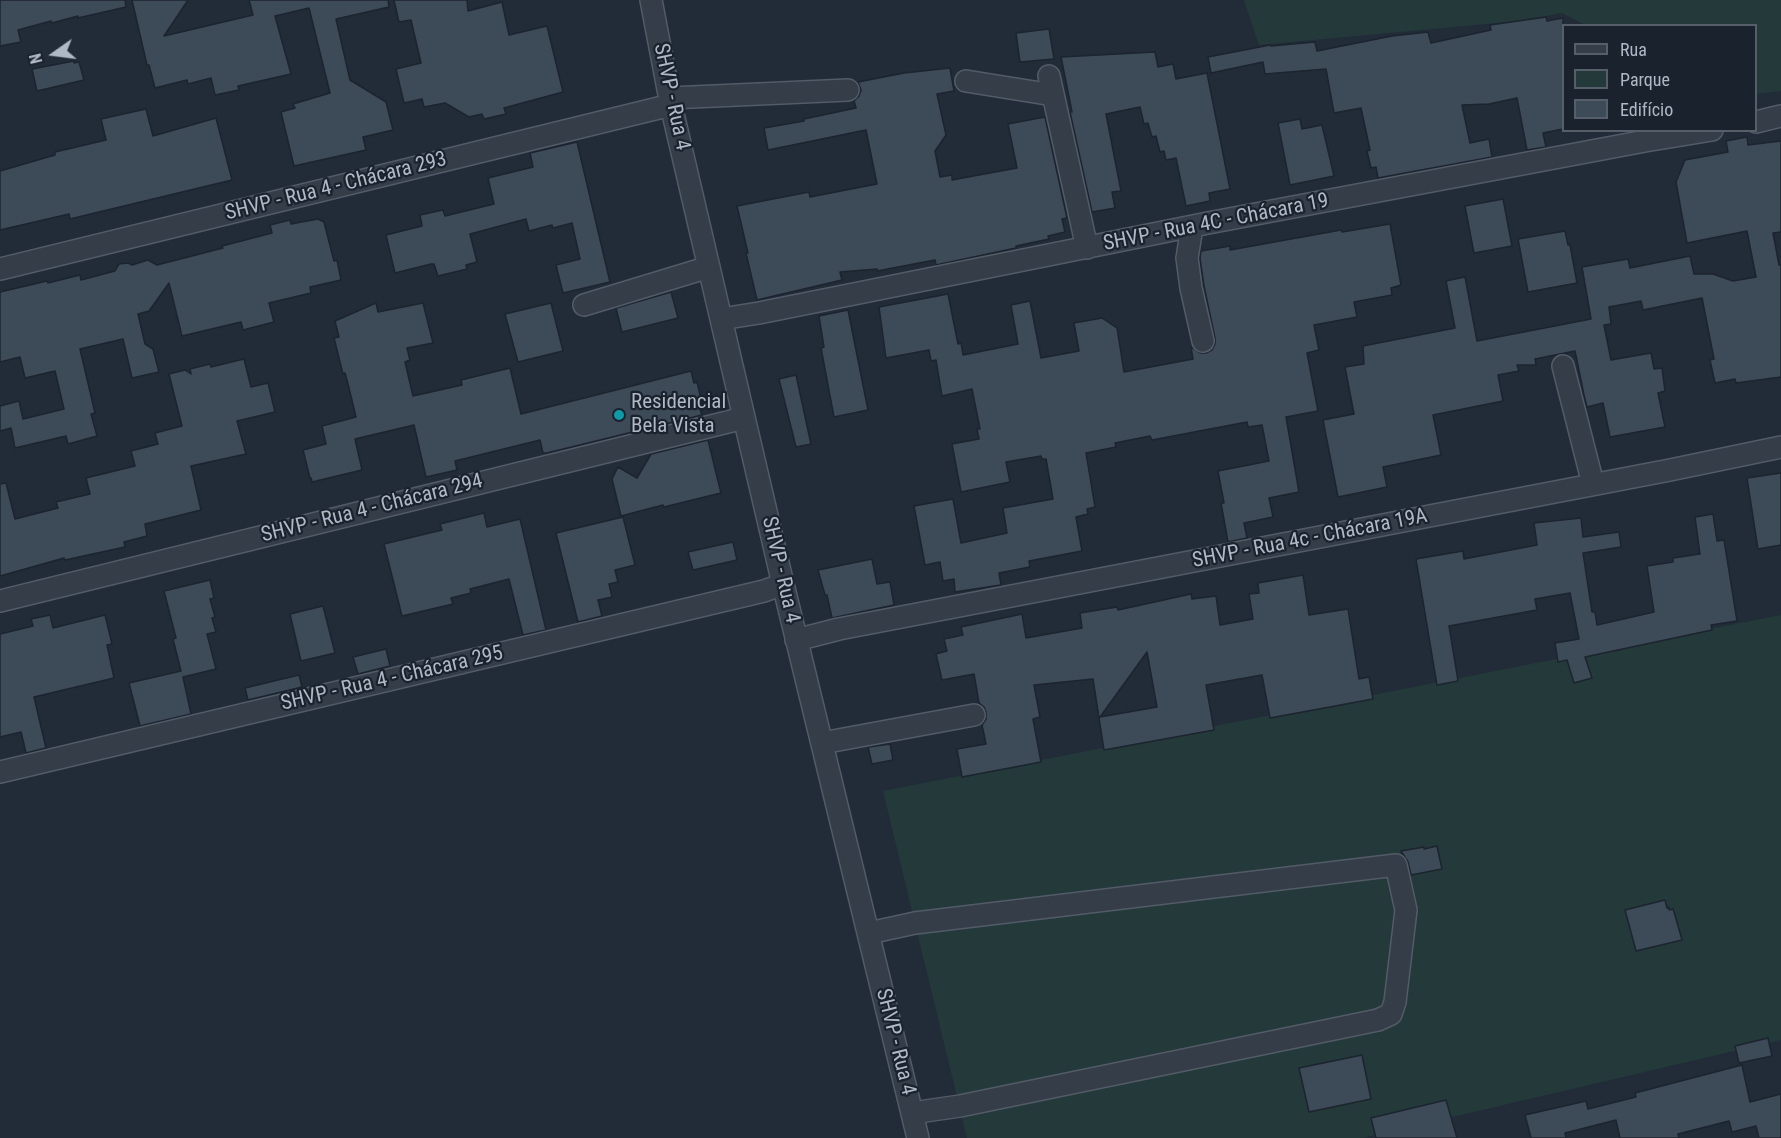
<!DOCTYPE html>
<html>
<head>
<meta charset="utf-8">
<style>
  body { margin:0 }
  #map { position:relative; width:1781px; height:1138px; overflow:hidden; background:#212c38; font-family:"Roboto Condensed",sans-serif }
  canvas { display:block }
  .legend { position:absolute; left:1562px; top:24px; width:195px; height:108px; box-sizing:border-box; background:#1a222d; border:2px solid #565e6a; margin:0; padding:8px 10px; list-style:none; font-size:18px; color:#afb8c5 }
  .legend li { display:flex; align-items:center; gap:12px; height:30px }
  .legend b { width:30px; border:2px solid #565e6a }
  .north { position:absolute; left:24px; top:24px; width:60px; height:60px; -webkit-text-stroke:4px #1a222d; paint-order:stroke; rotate:256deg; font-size:16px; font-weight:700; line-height:24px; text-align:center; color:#afb8c5 }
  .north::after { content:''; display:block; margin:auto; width:21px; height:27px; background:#afb8c5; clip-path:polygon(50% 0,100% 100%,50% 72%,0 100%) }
</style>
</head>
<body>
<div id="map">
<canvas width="1781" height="1138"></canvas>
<ul class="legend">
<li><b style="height:8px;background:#353d49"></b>Rua</li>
<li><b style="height:16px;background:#24393a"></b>Parque</li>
<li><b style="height:16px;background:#3d4a58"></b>Edifício</li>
</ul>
<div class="north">N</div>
</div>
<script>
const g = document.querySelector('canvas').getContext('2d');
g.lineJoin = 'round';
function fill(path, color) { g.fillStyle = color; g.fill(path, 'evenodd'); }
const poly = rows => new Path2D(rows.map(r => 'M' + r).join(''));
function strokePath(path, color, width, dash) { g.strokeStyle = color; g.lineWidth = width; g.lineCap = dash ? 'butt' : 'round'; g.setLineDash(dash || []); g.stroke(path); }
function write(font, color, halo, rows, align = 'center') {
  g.font = font + ' "Roboto Condensed",sans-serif'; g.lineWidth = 4.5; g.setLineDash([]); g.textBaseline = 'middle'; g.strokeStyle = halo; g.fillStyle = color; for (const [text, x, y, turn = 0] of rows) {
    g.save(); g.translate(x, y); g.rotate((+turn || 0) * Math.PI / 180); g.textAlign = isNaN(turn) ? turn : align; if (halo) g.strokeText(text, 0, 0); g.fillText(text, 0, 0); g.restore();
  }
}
const green = poly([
  [1244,0,1781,0,1781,91,1756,94,1756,26,1585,25,1562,13,1519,21,1259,45],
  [1781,615,1781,1040,1363,1138,967,1138,883,791]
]);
const building = poly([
  [0,0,125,0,126,7,78,18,78,16,52,23,51,21,18,30,21,42,0,46,0,0],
  [132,0,188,0,164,36,253,15,249,0,388,0,389,7,336,19,350,80,386,102,393,130,363,137,366,150,294,166,281,112,295,108,293,104,330,93,309,8,275,16,291,74,238,86,239,90,215,95,211,78,188,84,187,80,155,88,149,65,147,65,132,0],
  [394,0,467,0,468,11,502,2,509,35,547,26,563,92,504,108,506,114,484,119,482,114,469,117,445,103,424,107,422,99,404,103,396,69,421,63,411,20,399,22,394,0],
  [1546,17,1547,21,1563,18,1563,129,1543,133,1546,147,1527,150,1517,98,1489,104,1462,105,1470,143,1489,139,1492,157,1378,178,1376,167,1371,168,1367,151,1370,150,1361,108,1334,113,1326,69,1265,74,1263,62,1211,73,1208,57,1270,45,1271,46,1315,42,1317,51,1392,36,1428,32,1431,43,1491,30,1490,25,1546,17],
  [1049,29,1054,59,1020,62,1016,33,1049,29],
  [1155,52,1158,67,1173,64,1176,79,1207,73,1230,189,1209,193,1210,201,1186,206,1176,158,1166,160,1164,151,1160,152,1156,136,1152,137,1148,123,1144,124,1140,107,1106,114,1121,191,1112,192,1115,208,1092,212,1070,112,1072,112,1061,57,1155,52],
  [74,61,74,63,79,62,84,80,37,91,32,69,74,61],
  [950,68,954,91,937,94,946,135,935,151,940,177,952,175,952,180,1017,168,1008,124,1045,117,1067,218,1062,219,1065,232,1048,236,1049,239,1016,246,1016,248,936,265,935,260,877,271,877,269,840,272,842,280,757,300,746,253,748,253,737,206,809,192,810,197,877,184,866,130,768,150,764,128,804,121,804,119,856,108,854,101,859,96,861,90,858,82,904,73,950,68],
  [146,109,153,136,216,118,232,180,70,219,69,214,0,230,0,171,55,155,55,152,106,140,101,119,146,109],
  [1300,119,1302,129,1322,125,1334,176,1290,185,1278,123,1300,119],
  [1747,137,1748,145,1781,141,1781,232,1773,233,1779,265,1781,265,1781,377,1736,383,1735,379,1715,383,1710,360,1714,359,1702,298,1643,310,1641,301,1609,307,1611,324,1604,325,1611,360,1651,353,1654,369,1662,368,1665,391,1658,393,1665,427,1610,437,1603,403,1587,407,1584,395,1575,351,1535,359,1536,365,1517,365,1519,371,1498,375,1503,401,1433,415,1441,455,1383,467,1387,487,1338,497,1323,420,1354,414,1345,367,1364,364,1363,346,1455,328,1446,281,1465,277,1477,341,1591,319,1582,267,1628,259,1630,268,1690,256,1694,274,1713,274,1733,281,1756,277,1747,231,1687,243,1676,182,1685,160,1728,152,1726,141,1747,137],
  [577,142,610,282,563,293,556,265,580,259,572,223,553,228,552,225,529,231,526,219,470,234,477,262,466,265,467,269,438,276,434,264,431,264,395,273,386,235,422,226,420,215,443,210,445,216,494,204,488,178,533,167,530,153,577,142],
  [1503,199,1512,246,1474,253,1465,206,1503,199],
  [318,219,324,222,334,261,337,260,341,280,310,287,311,293,269,303,274,322,243,330,241,322,182,336,169,283,149,311,138,314,145,344,153,349,159,372,132,378,123,339,80,349,95,413,91,414,97,436,68,444,66,436,15,448,11,428,0,431,0,406,19,401,23,419,64,409,55,371,25,378,20,357,0,362,0,292,47,281,48,283,80,275,81,280,115,271,119,264,128,263,132,265,148,260,157,265,223,248,222,246,272,233,270,225,290,220,291,224,318,219],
  [1390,224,1401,285,1391,288,1392,295,1354,302,1357,317,1314,325,1319,350,1307,353,1318,411,1286,417,1299,492,1269,498,1273,517,1244,523,1247,538,1228,542,1221,503,1224,503,1218,471,1269,461,1262,425,1248,427,1247,422,1152,440,1150,436,1115,443,1116,447,1086,453,1095,507,1087,509,1088,514,1076,517,1082,551,1029,561,1030,567,999,573,1001,585,955,592,954,579,943,581,940,562,925,565,914,506,953,499,961,543,1007,533,1003,508,1053,499,1046,459,1042,459,1041,456,1006,462,1010,482,961,492,952,444,979,439,977,429,980,429,972,389,942,396,936,360,931,361,929,350,886,358,879,307,948,294,958,344,961,343,963,355,1018,344,1011,305,1030,301,1041,358,1079,351,1074,323,1102,318,1117,328,1124,372,1193,359,1191,347,1200,353,1206,353,1212,350,1215,344,1215,338,1204,286,1200,258,1201,251,1230,246,1230,250,1341,230,1342,232,1390,224],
  [1565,231,1568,245,1570,245,1577,283,1528,292,1518,239,1565,231],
  [671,292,678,318,622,332,616,308,671,292],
  [376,303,378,312,423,303,433,343,407,348,410,360,405,362,413,396,462,385,461,380,510,368,521,414,691,371,694,383,697,382,703,407,700,409,702,415,547,453,543,453,540,440,455,461,457,470,426,477,414,425,355,439,362,470,312,482,311,478,310,478,303,450,326,444,322,426,356,417,348,384,345,373,343,374,334,338,339,337,335,321,376,303],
  [551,303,563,351,518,362,505,314,551,303],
  [848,310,868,410,834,417,821,348,824,347,819,316,848,310],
  [244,359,251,387,268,383,275,412,237,421,246,454,191,466,201,510,145,524,147,536,124,542,125,547,65,560,64,558,0,576,0,484,6,483,15,519,58,508,56,502,90,494,86,478,135,466,131,451,158,444,155,433,182,426,169,374,185,370,191,374,190,369,210,364,211,367,244,359],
  [796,375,811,444,796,447,779,379,796,375],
  [708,440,721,493,664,507,663,505,621,516,612,479,618,467,637,478,651,454,708,440],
  [1781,473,1781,545,1758,549,1747,478,1781,473],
  [484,513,487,527,520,519,546,630,523,635,509,579,470,589,471,593,451,598,453,604,402,616,384,544,442,530,440,524,484,513],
  [1713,514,1717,541,1724,540,1737,621,1711,625,1712,630,1585,657,1592,678,1574,683,1567,660,1558,662,1555,643,1579,639,1570,593,1535,599,1537,610,1449,626,1458,681,1437,685,1416,559,1463,551,1464,559,1537,545,1534,523,1581,518,1583,537,1619,532,1621,547,1583,553,1592,612,1595,612,1597,625,1654,612,1647,566,1673,562,1673,558,1700,554,1695,517,1713,514],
  [623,517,635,565,615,570,618,582,609,584,612,597,598,600,602,616,578,622,556,533,623,517],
  [733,542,737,560,693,570,688,552,733,542],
  [872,559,877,584,890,582,894,605,832,618,827,595,825,595,818,570,872,559],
  [1303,575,1309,615,1348,609,1359,679,1369,677,1373,699,1270,718,1262,675,1206,685,1214,730,1104,750,1093,679,1034,685,1040,717,1033,719,1041,762,962,777,957,749,986,744,982,725,986,719,986,712,984,707,979,703,974,674,942,680,936,654,947,651,944,639,963,635,961,627,1022,614,1026,638,1082,628,1080,613,1117,607,1118,610,1191,594,1192,599,1216,596,1220,625,1253,619,1249,594,1259,593,1258,583,1303,575],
  [1147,652,1157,707,1100,717,1147,652],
  [210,580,214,598,210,599,215,617,212,618,216,632,207,634,216,669,183,677,191,714,140,726,129,683,181,671,173,639,176,638,164,591,210,580],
  [323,606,335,653,301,661,290,614,323,606],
  [50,615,53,628,105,615,112,644,107,645,114,678,34,697,46,748,26,753,21,732,0,737,0,634,33,626,31,619,50,615],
  [386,649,390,666,358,674,353,657,386,649],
  [299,675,302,687,248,700,245,688,299,675],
  [890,744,893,760,872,764,868,747,890,744],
  [1437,846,1442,869,1411,875,1408,862,1401,851,1424,847,1424,849,1437,846],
  [1665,900,1667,908,1669,907,1669,910,1673,909,1675,915,1682,940,1636,951,1625,910,1665,900],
  [1768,1038,1772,1056,1739,1063,1735,1046,1768,1038],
  [1362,1055,1371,1099,1309,1112,1299,1068,1362,1055],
  [1742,1065,1750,1102,1781,1094,1781,1138,1759,1138,1756,1126,1732,1132,1729,1121,1678,1134,1679,1138,1620,1138,1616,1120,1565,1133,1566,1138,1531,1138,1525,1115,1586,1101,1588,1109,1636,1097,1635,1093,1742,1065],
  [1446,1100,1457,1138,1376,1138,1371,1118,1446,1100]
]);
const minor = poly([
  [651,0,671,105,783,584,918,1138],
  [1049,76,1087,248],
  [966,81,1053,95],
  [670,98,848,90],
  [1756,122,1781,116],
  [1192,227,1187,258,1191,288,1203,341],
  [0,269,671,105],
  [584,305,709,267],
  [721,319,759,313,1208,223,1645,141,1712,130],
  [1563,366,1593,484],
  [0,601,744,418],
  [796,640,839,629,1670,470,1781,447],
  [822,743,974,715],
  [0,772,764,591,783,584],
  [869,933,915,923,1396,865,1406,910,1395,1002,1391,1014,1378,1020,960,1106,912,1113]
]);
const markers = [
  [619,415,6,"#0f9aa8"]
];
const streetNames = [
  ["SHVP - Rua 4",671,97,78],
  ["SHVP - Rua 4 - Chácara 293",336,187,-14],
  ["SHVP - Rua 4C - Chácara 19",1216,223,-11],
  ["SHVP - Rua 4 - Chácara 294",372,509,-14],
  ["SHVP - Rua 4c - Chácara 19A",1310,539,-11],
  ["SHVP - Rua 4",780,570,77],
  ["SHVP - Rua 4 - Chácara 295",392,679,-13],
  ["SHVP - Rua 4",895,1042,76]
];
const poiNames = [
  ["Residencial",631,403],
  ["Bela Vista",631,427]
];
fill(green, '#24393a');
fill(building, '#3d4a58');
strokePath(building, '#1c242f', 1.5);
strokePath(minor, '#525b67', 24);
strokePath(minor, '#353d49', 21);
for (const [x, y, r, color] of markers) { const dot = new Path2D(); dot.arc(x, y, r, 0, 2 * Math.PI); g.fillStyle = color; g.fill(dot); strokePath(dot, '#1a222d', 2); }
write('21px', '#afb8c5', '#1a222d', streetNames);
write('21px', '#afb8c5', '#1a222d', poiNames, 'left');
</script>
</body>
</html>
